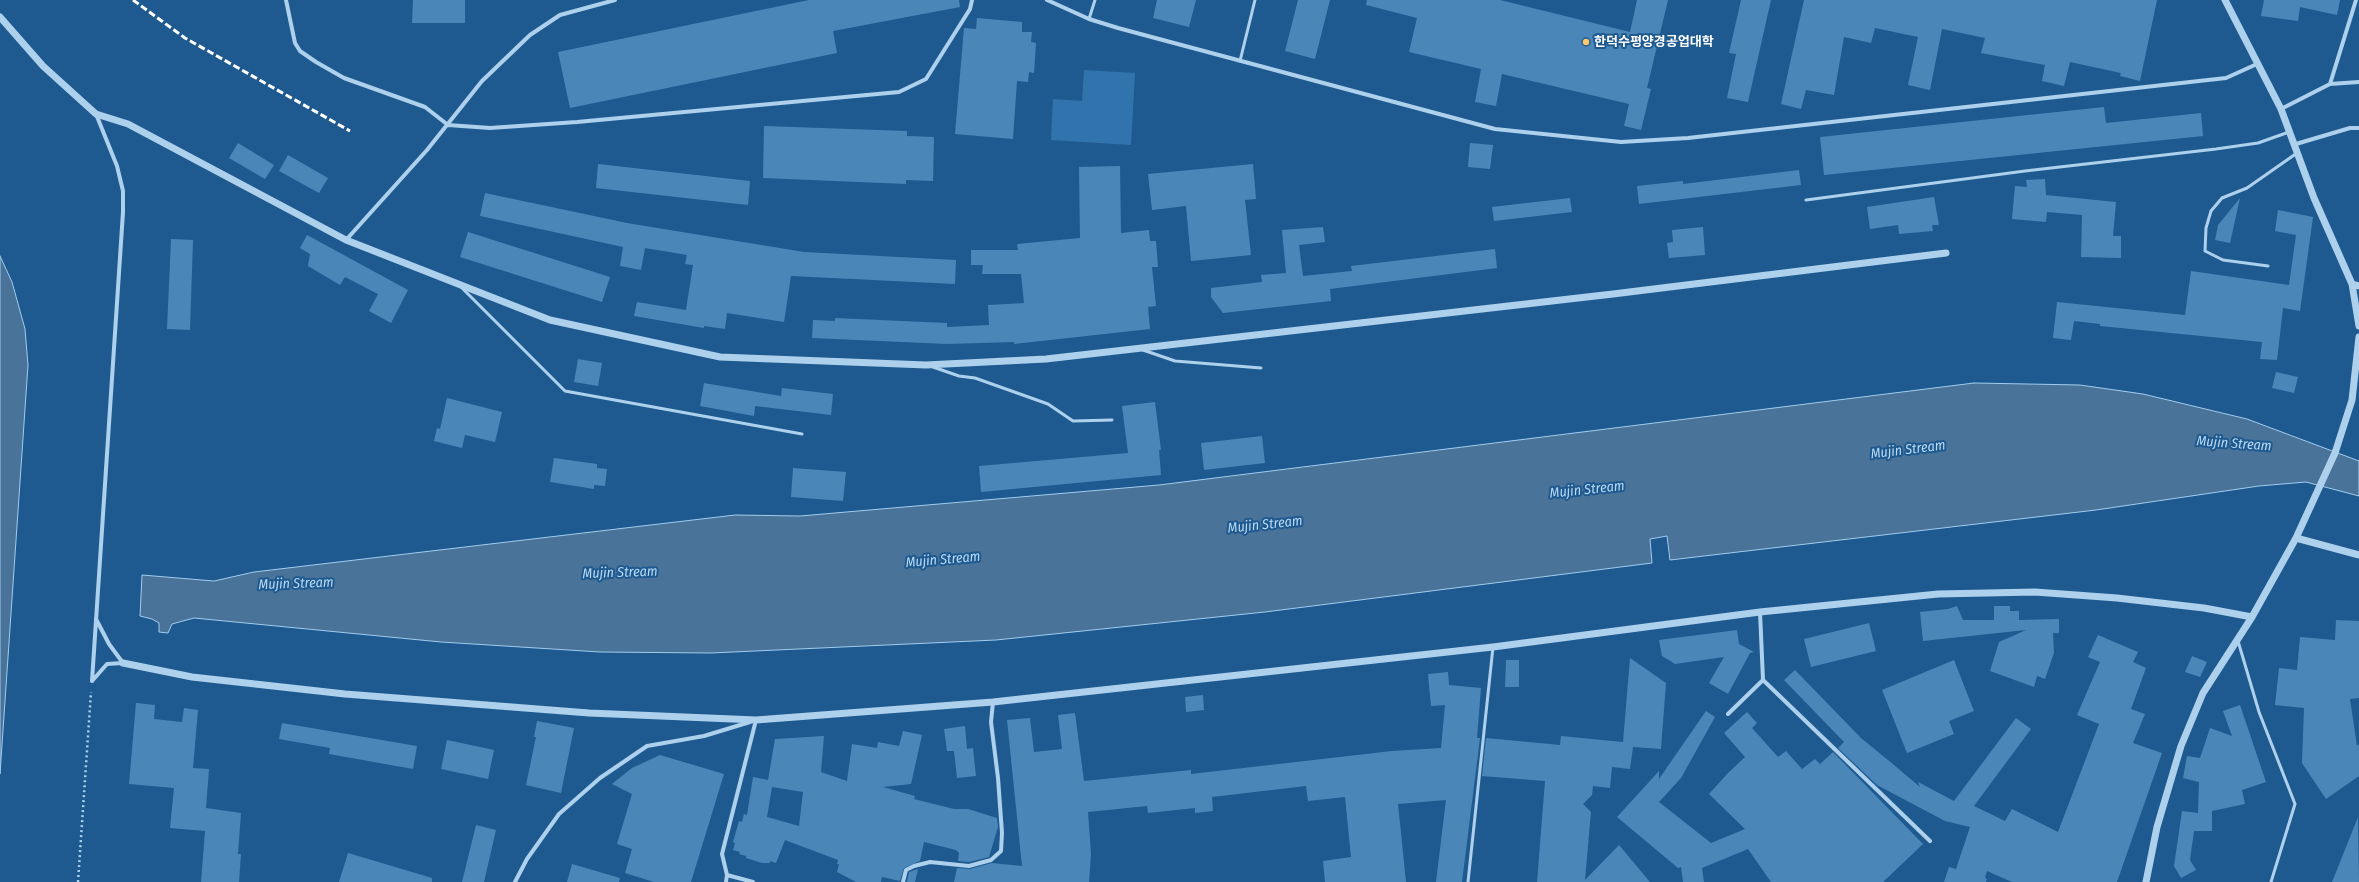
<!DOCTYPE html>
<html>
<head>
<meta charset="utf-8">
<style>
  body { margin:0 }
  canvas { display:block; background:#1e5a8f }
</style>
</head>
<body>
<canvas width="2359" height="882"></canvas>
<script>
const g = document.querySelector('canvas').getContext('2d');
g.lineJoin = 'round';
function fill(path, color) { g.fillStyle = color; g.fill(path, 'evenodd'); }
const poly = rows => new Path2D(rows.map(r => 'M' + r).join(''));
function strokePath(path, color, width, dash) { g.strokeStyle = color; g.lineWidth = width; g.lineCap = dash ? 'butt' : 'round'; g.setLineDash(dash || []); g.stroke(path); }
function write(font, color, halo, rows, align = 'center') {
  g.font = font + ' "Fira Sans Condensed","Noto Sans KR",sans-serif'; g.lineWidth = 4; g.setLineDash([]); g.textBaseline = 'middle'; g.strokeStyle = halo; g.fillStyle = color; for (const [text, x, y, turn = 0] of rows) {
    g.save(); g.translate(x, y); g.rotate((+turn || 0) * Math.PI / 180); g.textAlign = isNaN(turn) ? turn : align; if (halo) g.strokeText(text, 0, 0); g.fillText(text, 0, 0); g.restore();
  }
}
const green = poly([
  [1084,70,1135,73,1131,145,1051,140,1053,99,1082,101]
]);
const water = poly([
  [0,256,12,282,25,329,28,365,0,774,0,256],
  [1974,383,2080,385,2143,394,2247,419,2359,461,2359,496,2306,482,2259,486,2096,510,1670,560,1667,536,1650,539,1652,563,1265,612,996,640,711,653,600,652,441,642,194,618,172,624,168,633,159,632,159,623,152,619,140,616,142,575,214,581,254,572,735,515,800,516,1159,485,1974,383]
]);
const building = poly([
  [413,0,465,0,465,23,412,23],
  [809,0,959,0,960,7,833,31,837,53,570,108,558,52],
  [1157,0,1196,0,1189,27,1153,18],
  [1298,0,1330,0,1315,59,1285,51],
  [1367,0,1500,0,1630,32,1637,0,1668,0,1647,88,1651,89,1641,130,1624,126,1629,104,1502,74,1496,106,1475,102,1481,69,1409,52,1417,18,1366,5],
  [1741,0,1771,0,1748,102,1727,98,1736,54,1729,53],
  [1804,0,2157,0,2140,81,2120,76,2121,73,2070,62,2064,86,2042,81,2045,65,1981,53,1985,38,1942,29,1930,90,1908,85,1918,37,1875,28,1871,43,1844,37,1834,95,1806,90,1801,109,1781,104],
  [2264,0,2340,0,2337,15,2300,7,2298,21,2261,16],
  [977,18,1022,22,1022,32,1032,32,1031,42,1036,43,1034,73,1029,72,1028,82,1017,81,1013,139,955,134,964,28,976,29],
  [2104,107,2106,123,2201,113,2203,136,1824,175,1820,137],
  [764,126,907,131,907,136,934,137,933,181,906,180,906,184,763,178],
  [238,143,274,165,265,179,229,158],
  [1470,143,1493,145,1490,169,1468,167],
  [288,155,328,178,319,193,279,171],
  [598,164,750,181,748,205,596,188],
  [1253,164,1256,199,1245,200,1251,255,1191,261,1186,206,1152,210,1148,174],
  [1120,166,1121,233,1149,230,1150,241,1156,241,1158,267,1152,267,1156,306,1148,307,1150,329,1014,344,1014,342,947,344,812,338,813,320,835,321,835,318,947,323,947,327,989,325,988,305,1024,303,1021,274,982,274,983,265,971,265,971,250,1018,250,1017,244,1080,238,1079,167],
  [1799,170,1801,185,1639,204,1637,186,1683,181,1683,184],
  [2045,179,2046,195,2116,202,2113,236,2121,236,2121,258,2081,257,2082,215,2047,212,2046,222,2012,219,2015,186,2027,187,2026,180],
  [485,193,627,223,804,252,956,260,955,284,791,276,784,322,727,313,725,329,704,326,704,328,634,316,637,302,686,310,693,265,685,264,687,255,645,248,641,270,620,266,623,247,480,216],
  [1934,197,1939,225,1932,225,1933,231,1899,234,1898,225,1870,229,1867,207],
  [1570,198,1572,212,1494,221,1492,207],
  [2240,198,2230,243,2215,240,2218,225],
  [2278,210,2313,217,2300,311,2283,308,2277,360,2260,359,2262,342,2100,326,2100,324,2074,321,2071,340,2053,338,2057,302,2185,315,2191,271,2289,285,2296,235,2275,231],
  [1323,227,1325,242,1299,245,1303,276,1352,271,1351,266,1495,249,1497,268,1330,289,1331,301,1223,313,1211,297,1211,288,1262,282,1261,275,1286,273,1282,230],
  [1703,227,1705,255,1669,258,1667,243,1673,242,1672,230],
  [468,232,610,277,602,302,460,257],
  [307,235,408,290,391,323,369,311,378,294,345,277,340,285,308,266,310,254,300,248],
  [171,239,193,240,190,330,167,329],
  [578,359,602,363,598,386,574,382],
  [2276,372,2298,377,2294,393,2272,388],
  [704,383,781,396,782,388,833,394,831,415,755,406,754,416,700,406],
  [447,398,502,412,495,442,465,435,462,448,434,441,437,428,440,429],
  [1155,402,1161,450,1159,450,1161,475,981,492,979,466,1128,453,1122,406],
  [1262,436,1265,463,1204,470,1201,443],
  [554,458,597,464,597,468,607,469,605,486,594,485,594,489,550,482],
  [793,468,846,472,843,501,791,497],
  [1957,606,1963,620,1994,620,1994,606,2010,606,2010,611,2019,611,2019,620,2059,619,2059,633,2053,633,2054,653,2045,679,2037,676,2034,687,1990,671,1999,642,2026,630,1923,641,1920,612,1948,609],
  [2336,620,2359,621,2359,698,2350,699,2357,746,2359,744,2359,776,2326,799,2302,763,2304,708,2275,705,2279,668,2297,670,2300,637,2335,640],
  [1869,623,1876,651,1811,667,1804,639],
  [1737,630,1739,644,1754,652,1750,653,1728,694,1709,683,1724,657,1675,664,1662,656,1659,640],
  [2098,635,2138,652,2133,662,2146,668,2131,709,2145,714,2133,743,2162,753,2117,882,2012,882,1987,871,1985,878,1987,879,1986,882,1944,882,1949,867,1956,869,1970,827,1945,821,1877,785,1838,748,1844,742,1784,680,1795,670,1861,738,1888,760,1920,787,1918,782,1954,801,2016,718,2031,729,1974,806,2005,821,2012,809,2058,832,2099,724,2077,715,2100,662,2088,657],
  [2192,656,2207,662,2200,677,2185,672],
  [1630,658,1666,683,1661,749,1633,747,1630,769,1612,767,1610,788,1593,786,1592,795,1583,804,1591,812,1585,880,1619,845,1650,882,1537,882,1545,781,1482,776,1486,738,1560,745,1561,736,1623,742],
  [1506,660,1519,660,1519,687,1505,687],
  [1954,660,1974,711,1949,721,1954,734,1907,753,1882,690],
  [1448,672,1449,685,1481,688,1477,738,1480,738,1462,882,1436,882,1446,800,1398,804,1406,882,1325,882,1323,861,1351,857,1345,797,1308,801,1306,786,1212,797,1213,811,1195,813,1195,808,1148,813,1147,806,1088,812,1091,854,1089,882,954,882,957,868,970,869,992,863,1022,866,1007,720,1030,718,1034,752,1062,749,1058,715,1075,713,1084,781,1191,770,1191,774,1392,751,1441,748,1445,705,1431,706,1428,674],
  [1203,695,1204,710,1186,712,1185,697],
  [136,703,155,705,154,719,182,722,184,708,198,710,193,768,209,769,206,808,241,813,238,854,241,854,239,882,201,882,205,831,170,828,174,788,129,784],
  [2240,705,2266,782,2242,790,2245,804,2212,811,2212,831,2194,831,2190,860,2196,870,2181,878,2174,866,2182,811,2198,813,2199,782,2183,778,2187,756,2200,758,2210,728,2232,736,2223,711],
  [1706,711,1715,717,1681,778,1659,802,1711,843,1745,829,1709,794,1728,773,1745,757,1724,733,1747,712,1757,723,1752,728,1778,757,1786,751,1802,769,1815,759,1820,764,1833,752,1923,844,1883,882,1771,882,1748,849,1702,868,1704,882,1683,882,1681,867,1678,868,1617,817,1659,771,1659,779],
  [537,721,574,728,561,793,526,785,536,737,534,737],
  [282,723,417,746,413,769,329,754,330,748,279,739],
  [965,726,967,749,973,748,976,776,957,778,954,751,947,751,944,729],
  [903,731,922,735,911,784,883,787,915,796,914,799,954,809,968,809,997,818,998,827,989,857,969,862,958,861,959,853,956,850,924,842,920,861,904,868,900,881,882,877,881,882,856,882,837,872,839,864,837,864,838,860,785,840,776,863,770,861,770,863,762,863,746,858,746,856,739,854,740,852,733,850,735,843,733,842,739,821,742,822,744,814,747,815,753,777,768,780,775,739,824,736,821,772,847,781,852,744,877,748,878,742,899,746],
  [772,787,803,792,799,826,767,817],
  [447,740,494,750,488,779,441,769],
  [660,755,724,774,691,882,654,882,625,873,632,849,617,844,632,794,612,784,632,768],
  [2358,817,2359,882,2332,882],
  [476,825,496,830,484,882,462,882],
  [348,853,432,878,432,882,339,882],
  [572,864,620,878,619,882,567,882],
  [918,869,915,882,907,882,909,872]
]);
const path = poly([
  [78,882,91,692]
]);
const service = poly([
  [1089,19,1095,0],
  [1240,61,1255,0],
  [1806,200,2025,171,2216,149,2258,143,2289,132],
  [2268,266,2223,260,2205,251,2206,228,2211,211,2222,198,2247,188,2297,153],
  [462,288,565,391,802,434],
  [1143,350,1175,361,1261,368],
  [933,367,959,376,975,378,1048,404,1073,421,1112,420],
  [2238,641,2259,712,2295,804,2271,882],
  [1468,882,1493,647]
]);
const minor = poly([
  [286,0,295,43,300,51,316,62,344,78,425,107,448,125,490,128,577,122,899,92,926,79,970,9,972,0],
  [1047,0,1089,19,1118,28,1495,129,1621,142,1688,138,2226,78,2257,64],
  [2330,84,2356,0],
  [2281,109,2330,84,2359,82],
  [2296,144,2350,128,2359,128],
  [346,240,427,150,482,81,530,35,560,15,615,0],
  [1760,612,1763,680,1930,841],
  [92,681,123,212,123,191,117,166,96,114],
  [92,681,107,664,123,663,109,644,96,619],
  [1728,714,1763,680],
  [727,875,753,882],
  [515,882,527,859,559,814,600,778,647,746,704,736,750,722],
  [726,882,727,875,722,854,756,720],
  [903,882,906,870,914,866,930,862,969,866,991,860,1001,851,1002,833,998,778,991,722,993,702]
]);
const tertiary = poly([
  [2225,0,2281,109,2314,198,2352,284,2359,286],
  [0,17,43,66,96,114,128,124,346,240,550,320,720,357,926,365,1046,359,1613,294,1946,253],
  [2352,284,2359,326],
  [2296,538,2359,555],
  [123,663,192,677,345,694,589,713,756,720,993,702,1493,647,1760,612,1938,594,2035,592,2117,598,2204,608,2252,617],
  [2146,882,2157,827,2181,746,2203,693,2252,617,2296,538,2335,453,2352,400,2359,337]
]);
const rail = poly([
  [133,0,185,38,350,131]
]);
const markers = [
  [1586,42,4,"#fcc66c"]
];
const poiNames = [
  ["한덕수평양경공업대학",1594,42]
];
const waterNames = [
  ["Mujin Stream",2234,444,4],
  ["Mujin Stream",1908,450,-7],
  ["Mujin Stream",1587,490,-6],
  ["Mujin Stream",1265,525,-6],
  ["Mujin Stream",943,560,-5],
  ["Mujin Stream",620,573,-2],
  ["Mujin Stream",296,584,-2]
];
fill(green, '#3174ad');
fill(water, '#497399');
strokePath(water, '#a1ccef', 1);
fill(building, '#4a86b8');
strokePath(path, '#add0ed', 2.5, [2, 3]);
strokePath(service, '#add0ed', 3);
strokePath(minor, '#add0ed', 4);
strokePath(tertiary, '#add0ed', 7);
strokePath(rail, '#fff', 3, [7, 3]);
for (const [x, y, r, color] of markers) { const dot = new Path2D(); dot.arc(x, y, r, 0, 2 * Math.PI); g.fillStyle = color; g.fill(dot); strokePath(dot, '#1e5a8f', 1.5); }
write('bold 13px', '#fff', '#1e5a8f', poiNames, 'left');
write('italic 14px', '#b9d9f4', '#1e5a8f', waterNames);
</script>
</body>
</html>
